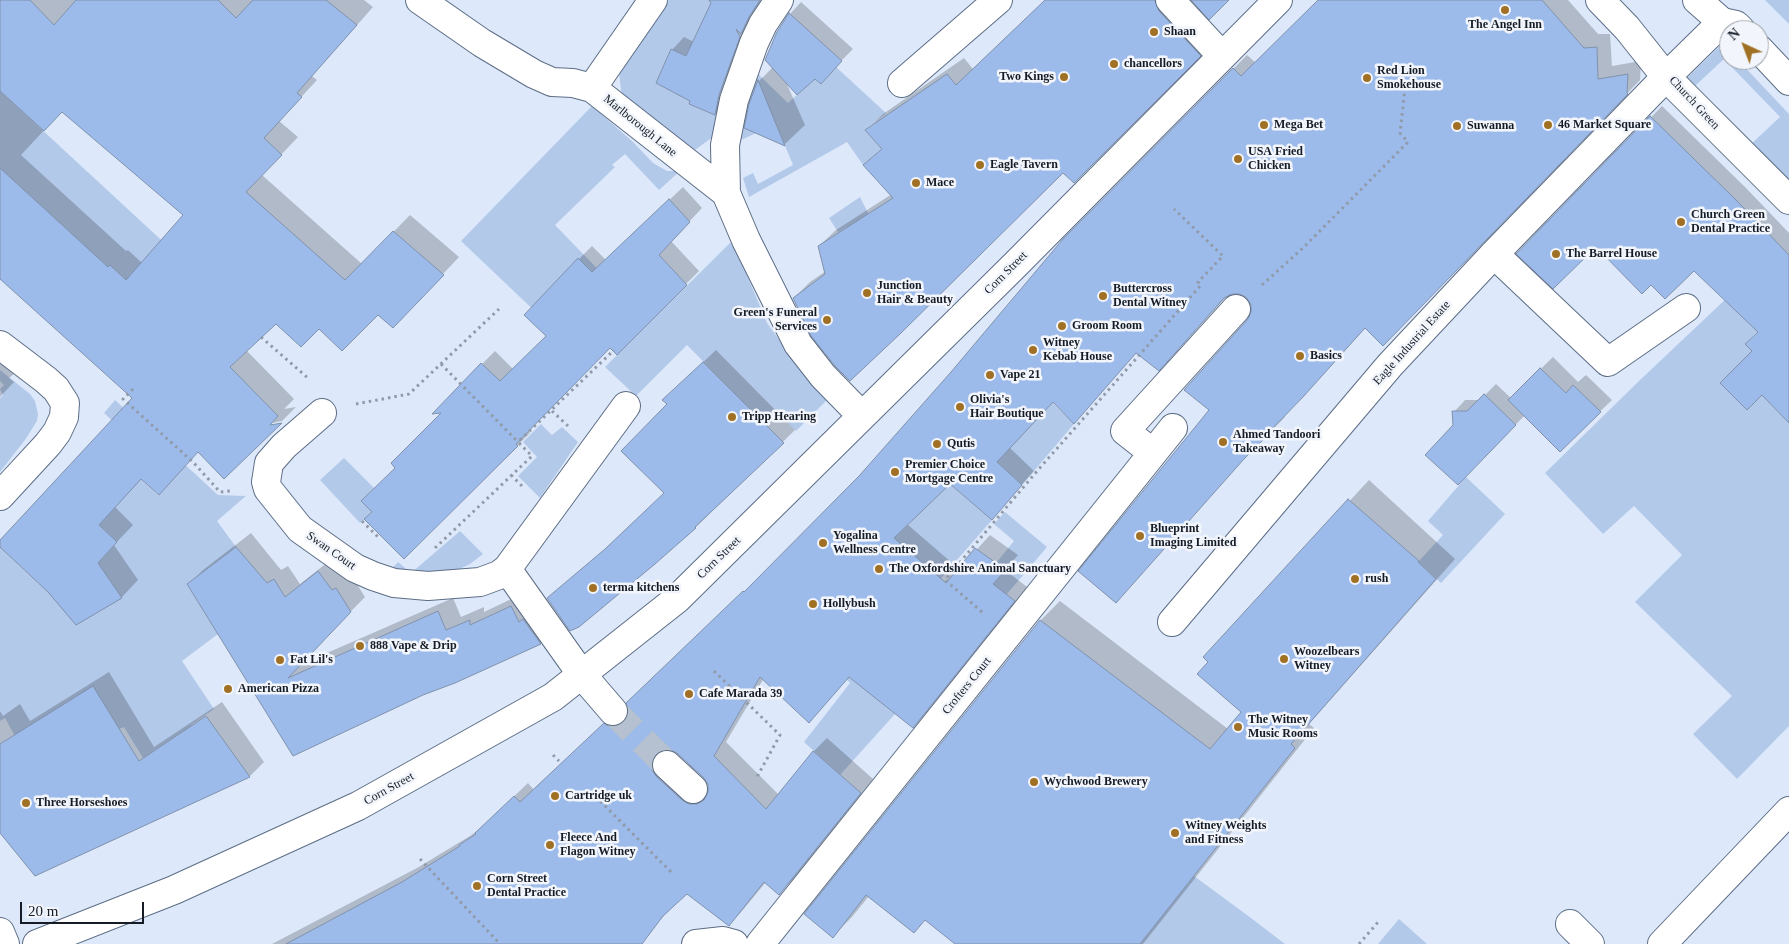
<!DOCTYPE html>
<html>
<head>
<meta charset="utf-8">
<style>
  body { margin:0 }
  #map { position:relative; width:1789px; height:944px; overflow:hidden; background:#dde9fa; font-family:Georgia,serif }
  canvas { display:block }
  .north { position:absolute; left:1719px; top:20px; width:50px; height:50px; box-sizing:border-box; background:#f2f5fb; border:1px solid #9a9ea6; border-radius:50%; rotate:317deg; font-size:14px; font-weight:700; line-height:20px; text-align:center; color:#151c26 }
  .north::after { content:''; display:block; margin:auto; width:18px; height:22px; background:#a07124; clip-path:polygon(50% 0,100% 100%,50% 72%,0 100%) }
  .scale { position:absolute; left:20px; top:902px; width:124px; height:22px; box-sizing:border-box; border:2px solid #151c26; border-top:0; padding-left:6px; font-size:15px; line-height:18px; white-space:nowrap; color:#151c26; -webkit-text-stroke:4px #f2f5fb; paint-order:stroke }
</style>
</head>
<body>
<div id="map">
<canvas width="1789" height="944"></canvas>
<div class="north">N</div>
<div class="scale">20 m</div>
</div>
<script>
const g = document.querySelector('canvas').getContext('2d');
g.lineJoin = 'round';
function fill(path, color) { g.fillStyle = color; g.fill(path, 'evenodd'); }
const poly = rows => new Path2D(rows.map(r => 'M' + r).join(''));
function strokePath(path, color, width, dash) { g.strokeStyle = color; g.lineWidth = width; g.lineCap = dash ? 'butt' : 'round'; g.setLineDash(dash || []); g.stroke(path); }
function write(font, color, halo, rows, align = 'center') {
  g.font = font + ' Georgia,serif'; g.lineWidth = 5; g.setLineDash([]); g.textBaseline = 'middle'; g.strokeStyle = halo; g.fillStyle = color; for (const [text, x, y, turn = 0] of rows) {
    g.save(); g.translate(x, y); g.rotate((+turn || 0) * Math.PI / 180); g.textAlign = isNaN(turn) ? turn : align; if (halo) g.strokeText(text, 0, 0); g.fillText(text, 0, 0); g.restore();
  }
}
const green = poly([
  [669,0,713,0,686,56,671,49,656,83,678,94,694,94,689,104,712,114,717,102,721,103,714,136,695,150,622,98,619,73],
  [1765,0,1789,0,1789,24],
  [1722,44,1729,51,1729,60,1738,60,1789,114,1789,186,1750,145,1780,117,1724,59,1695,86,1686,79],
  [836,67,886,113,865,130,882,149,863,165,847,142,749,197,743,178,753,173,758,184,793,165,776,124,741,140,747,105,757,73,788,103,810,83,805,71,821,84],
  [0,91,171,249,162,311,110,266,100,277,72,234,25,191,0,188],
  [592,106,633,142,653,163,667,171,680,171,659,190,625,154,612,165,615,167,555,225,618,290,542,318,461,241],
  [860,197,872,221,890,286,847,227,838,232,829,218],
  [735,238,739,256,767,323,789,353,830,397,796,431,777,412,765,424,687,345,636,396,605,367],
  [1730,295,1761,328,1745,344,1753,351,1720,383,1747,410,1780,377,1765,398,1786,420,1789,417,1789,726,1737,779,1693,734,1732,696,1635,602,1682,555,1634,506,1603,534,1545,473,1640,380],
  [0,370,30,394,35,401,38,414,37,421,25,440,0,472,0,398,3,395,0,389,4,385,0,381],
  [115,400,218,495,246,496,217,521,236,547,187,584,218,634,182,661,214,709,191,725,205,747,196,752,183,731,143,758,124,727,119,729,106,708,35,773,5,718,0,721,0,547,39,584,103,558,117,542,93,519,125,465,158,495,174,478,104,413],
  [1050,400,1074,424,1022,485,982,448,994,435,1009,449],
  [541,424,552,435,562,427,578,442,540,498,518,476,537,457,523,442],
  [344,458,374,488,361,501,372,512,360,523,320,480],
  [932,469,992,520,928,593,885,547,910,523],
  [1466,477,1505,514,1441,583,1418,562,1443,535,1428,521],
  [1005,512,1047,547,989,615,993,572,999,565,996,563,1014,541,994,524],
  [460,531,483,554,470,564,453,572,388,573,398,562,411,573],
  [857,648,876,698,895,714,840,775,804,742,850,683,838,670],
  [1194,876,1251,918,1285,944,1140,944],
  [1399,919,1427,944,1378,944]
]);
const shadow = poly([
  [0,0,364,0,373,7,312,76,317,80,279,121,298,137,262,175,362,264,410,215,459,257,410,309,378,313,319,328,276,322,246,350,294,399,284,409,296,407,282,421,263,425,199,451,142,478,115,507,133,525,114,545,138,580,122,597,76,623,49,591,0,545,0,541,134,398,0,278],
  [62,111,184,215,142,263,128,250,126,251,21,155],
  [714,0,763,0,727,102,715,114,692,100,672,50,684,37,694,42],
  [1047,0,1180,0,1216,39,1074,182,1063,171,794,298,810,282,826,271,819,246,836,230,892,194,865,165,883,148,867,130,883,114,964,58,973,69],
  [1320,0,1568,0,1598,34,1610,34,1612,66,1641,61,1640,80,1465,262,1366,327,1316,382,1284,416,1285,417,1258,444,1211,410,1253,312,1252,304,1247,296,1239,292,1231,293,1227,296,1172,356,1137,352,1074,422,1053,401,1010,448,1034,471,992,519,950,482,907,524,959,569,990,535,1018,555,1005,570,1027,587,926,713,913,727,850,676,809,721,764,678,726,742,779,795,814,751,827,738,873,779,793,880,779,893,766,882,742,911,728,925,686,892,649,932,631,944,272,944,417,868,470,836,483,826,528,783,534,790,618,711,622,713,629,713,641,690,758,579,860,477,952,372,1063,240,1247,55,1256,63],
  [670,748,678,752,705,777,709,784,709,791,704,791,665,756,665,749],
  [801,2,853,49,832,70,815,77,786,82,805,125,785,144,746,127,750,104,759,81,773,67,778,32,790,14],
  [1662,106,1746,188,1789,233,1789,416,1762,393,1754,351,1759,332,1694,269,1651,284,1596,245,1518,254],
  [683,187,702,208,671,241,699,271,617,353,610,346,528,430,530,433,404,557,373,512,397,468,444,412,482,364,495,351,513,369,548,335,579,259,592,246,606,260],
  [716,350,795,430,695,528,619,537,665,493,668,404,676,388],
  [1553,357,1578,382,1586,375,1612,400,1560,450,1525,415,1470,472,1455,425,1454,412,1465,400,1480,400,1496,384,1511,398],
  [0,360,15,373,9,378,14,382,0,397],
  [1369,480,1455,559,1309,724,1314,728,1143,944,957,944,926,919,913,932,869,896,852,917,833,936,806,914,1041,620,1060,601,1228,729,1242,712,1210,662,1205,657],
  [251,533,281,570,288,566,300,584,333,558,351,575,365,597,297,666,453,598,461,617,484,607,484,612,526,592,554,629,540,643,366,719,294,754,189,584,203,570],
  [109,672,154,747,222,702,264,762,250,776,35,874,0,831,0,711,3,716,20,704,30,721]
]);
const building = poly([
  [0,0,30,0,54,25,76,0,218,0,236,18,253,0,326,0,357,25,297,93,302,97,264,138,282,155,246,192,345,280,393,231,444,275,393,328,378,315,342,351,319,329,301,347,276,324,230,367,278,416,270,425,282,423,224,479,198,452,159,495,141,479,99,525,117,542,98,563,122,598,76,625,48,592,0,547,0,540,132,398,0,279,0,168,108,267,110,265,126,280,183,215,62,112,44,131,0,91,0,0],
  [709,0,760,0,749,17,741,34,736,29,740,37,719,95,715,115,689,104,690,101,656,83,671,49,686,56,711,3,709,0],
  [1045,0,1155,0,1159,11,1201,56,1074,183,1063,173,900,334,850,381,835,366,811,336,793,298,825,274,818,246,893,198,863,165,882,149,865,130,947,74,956,85,1045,0],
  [1191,0,1229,0,1209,20,1191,0],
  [1318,0,1542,0,1584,48,1597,47,1598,79,1628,74,1627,93,1628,94,1383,346,1365,328,1303,397,1271,430,1272,431,1244,459,1116,603,1078,571,1209,410,1184,390,1248,319,1251,312,1251,305,1246,297,1239,294,1232,294,1224,298,1159,371,1136,353,1074,424,1053,402,997,462,1022,485,992,520,950,484,894,538,946,583,975,548,1006,570,993,584,1015,601,913,728,849,677,809,723,760,677,714,756,766,809,813,751,861,793,779,895,764,882,729,926,687,894,663,916,642,944,286,944,402,882,460,846,459,845,476,834,475,833,514,796,520,802,604,723,608,726,615,726,624,722,628,716,628,709,626,703,743,591,744,592,859,476,951,372,1063,239,1233,68,1241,76,1318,0],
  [662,750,670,750,677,753,704,778,708,784,708,792,704,800,697,804,689,804,682,800,656,776,652,770,652,762,655,755,662,750],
  [789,13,842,61,821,84,815,79,797,95,765,60,777,32,789,13],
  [758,80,785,146,744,128,749,104,758,80],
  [1650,116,1735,199,1789,255,1789,423,1762,395,1747,410,1720,383,1752,351,1745,344,1758,332,1694,271,1665,299,1651,285,1642,294,1596,247,1553,289,1516,254,1650,116],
  [669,199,690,222,659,255,687,285,617,355,610,348,516,444,518,446,404,559,364,519,372,512,361,501,395,468,391,463,441,413,432,414,481,363,500,381,546,336,524,315,578,258,592,272,669,199],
  [703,362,784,443,695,527,696,528,655,564,579,627,570,631,547,598,605,549,664,493,621,451,667,404,662,400,703,362],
  [1540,368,1566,393,1573,385,1601,412,1560,452,1508,400,1540,368],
  [1484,394,1516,425,1458,485,1425,455,1453,425,1452,411,1467,411,1484,394],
  [1348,499,1419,561,1418,562,1436,579,1291,744,1295,748,1140,944,955,944,925,920,914,933,866,895,833,938,804,914,1040,620,1210,749,1241,712,1197,674,1208,662,1203,657,1348,499],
  [236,547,267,583,274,579,285,597,318,571,332,590,336,588,351,612,288,678,438,611,446,630,470,620,470,625,511,606,519,622,523,619,541,644,455,683,423,695,293,756,187,584,236,547],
  [93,686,139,761,206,716,250,777,35,876,0,833,0,744,93,686]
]);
const minorTunnel = poly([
  [613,711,667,765]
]);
const path = poly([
  [1262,285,1304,247,1408,142,1400,133,1406,79],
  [261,337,309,379],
  [441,364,518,442],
  [133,389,123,399,193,462,220,492,231,491],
  [356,404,409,394,499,309],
  [552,411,568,426],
  [511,475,523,487],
  [362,521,379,538],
  [435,548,532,456,518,442,614,350],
  [982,612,945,580,1038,470,1201,285,1198,282,1223,256,1174,209],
  [714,671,780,735,757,777],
  [553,755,559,761],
  [591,792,672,873],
  [420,859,500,944],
  [1359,944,1379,921]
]);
const minor = poly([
  [420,0,482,43,534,74,552,82,573,83,592,88],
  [653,0,592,88,726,193],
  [779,0,763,24,754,43,734,100,725,145,726,193,746,240,798,344,823,376,862,416],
  [1170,0,1222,56],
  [1600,0,1627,28,1666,77,1789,200],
  [1697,0,1722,22,1736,25,1741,30],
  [1759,49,1789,81],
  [902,83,998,0],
  [1494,254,1608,362,1686,308],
  [0,345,46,380,56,389,65,403,64,417,57,432,48,444,0,496],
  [322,413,284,446,269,463,266,482,268,489,300,529,355,568,373,576,394,583,428,586,480,582,499,575,507,569,626,406],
  [1153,453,1125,431,1236,309],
  [507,569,582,675,613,711],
  [1172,622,1390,365,1494,254,1666,77,1722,22],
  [667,765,693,789],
  [1570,924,1590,944],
  [0,932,5,944],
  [37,944,174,890,358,806,553,697,677,599,1015,265,1278,0],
  [696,944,723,941,734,944],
  [760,944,1173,428],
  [1662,944,1789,811]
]);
const markers = [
  [1505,10,5,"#a07124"],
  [1154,32,5,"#a07124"],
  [1114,64,5,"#a07124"],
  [1064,77,5,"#a07124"],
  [1367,78,5,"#a07124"],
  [1264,125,5,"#a07124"],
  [1548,125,5,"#a07124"],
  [1457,126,5,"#a07124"],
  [1238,159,5,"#a07124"],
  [980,165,5,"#a07124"],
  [916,183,5,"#a07124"],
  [1681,222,5,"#a07124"],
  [1556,254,5,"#a07124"],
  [867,293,5,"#a07124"],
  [1103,296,5,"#a07124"],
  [827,320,5,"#a07124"],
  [1062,326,5,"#a07124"],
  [1033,350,5,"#a07124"],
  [1300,356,5,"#a07124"],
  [990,375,5,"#a07124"],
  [960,407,5,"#a07124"],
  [732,417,5,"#a07124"],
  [1223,442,5,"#a07124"],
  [937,444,5,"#a07124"],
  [895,472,5,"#a07124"],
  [1140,536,5,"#a07124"],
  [823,543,5,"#a07124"],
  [879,569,5,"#a07124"],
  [1355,579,5,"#a07124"],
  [593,588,5,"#a07124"],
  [813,604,5,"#a07124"],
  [360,646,5,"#a07124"],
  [1284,659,5,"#a07124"],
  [280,660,5,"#a07124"],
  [228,689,5,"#a07124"],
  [689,694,5,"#a07124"],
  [1238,727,5,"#a07124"],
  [1034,782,5,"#a07124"],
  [555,796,5,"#a07124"],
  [26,803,5,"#a07124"],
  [1175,833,5,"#a07124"],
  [550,845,5,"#a07124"],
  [477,886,5,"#a07124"]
];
const poiNames = [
  ["The Angel Inn",1505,25,"center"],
  ["Shaan",1164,32],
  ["chancellors",1124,64],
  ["Red Lion",1377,71],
  ["Smokehouse",1377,85],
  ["Two Kings",1054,77,"right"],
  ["Mega Bet",1274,125],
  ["46 Market Square",1558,125],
  ["Suwanna",1467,126],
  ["USA Fried",1248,152],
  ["Chicken",1248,166],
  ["Eagle Tavern",990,165],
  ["Mace",926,183],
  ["Church Green",1691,215],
  ["Dental Practice",1691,229],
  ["The Barrel House",1566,254],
  ["Junction",877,286],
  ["Hair & Beauty",877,300],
  ["Buttercross",1113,289],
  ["Dental Witney",1113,303],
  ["Green's Funeral",817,313,"right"],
  ["Services",817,327,"right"],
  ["Groom Room",1072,326],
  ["Witney",1043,343],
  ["Kebab House",1043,357],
  ["Basics",1310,356],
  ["Vape 21",1000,375],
  ["Olivia's",970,400],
  ["Hair Boutique",970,414],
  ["Tripp Hearing",742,417],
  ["Ahmed Tandoori",1233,435],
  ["Takeaway",1233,449],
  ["Qutis",947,444],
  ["Premier Choice",905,465],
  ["Mortgage Centre",905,479],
  ["Blueprint",1150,529],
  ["Imaging Limited",1150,543],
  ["Yogalina",833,536],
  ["Wellness Centre",833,550],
  ["The Oxfordshire Animal Sanctuary",889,569],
  ["rush",1365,579],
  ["terma kitchens",603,588],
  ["Hollybush",823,604],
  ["888 Vape & Drip",370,646],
  ["Woozelbears",1294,652],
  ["Witney",1294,666],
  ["Fat Lil's",290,660],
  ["American Pizza",238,689],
  ["Cafe Marada 39",699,694],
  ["The Witney",1248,720],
  ["Music Rooms",1248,734],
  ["Wychwood Brewery",1044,782],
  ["Cartridge uk",565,796],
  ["Three Horseshoes",36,803],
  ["Witney Weights",1185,826],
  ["and Fitness",1185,840],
  ["Fleece And",560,838],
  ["Flagon Witney",560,852],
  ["Corn Street",487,879],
  ["Dental Practice",487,893]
];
const streetNames = [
  ["Church Green",1694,103,47],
  ["Marlborough Lane",640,126,39],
  ["Corn Street",1006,273,-45],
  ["Eagle Industrial Estate",1412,343,-48],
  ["Swan Court",331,551,35],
  ["Corn Street",719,558,-44],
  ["Crofters Court",967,686,-51],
  ["Corn Street",389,789,-29]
];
fill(green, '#b3c9ea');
fill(shadow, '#0003');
fill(building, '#9cbbea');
strokePath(building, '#8091ac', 1);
strokePath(minorTunnel, '#b5c0d0', 28, [28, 14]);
strokePath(minor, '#5c6d86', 30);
strokePath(path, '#909aa9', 3, [2.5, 4]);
strokePath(minor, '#fff', 28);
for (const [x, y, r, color] of markers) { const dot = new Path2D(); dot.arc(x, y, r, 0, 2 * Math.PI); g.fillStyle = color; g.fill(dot); strokePath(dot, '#f2f5fb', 2); }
write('bold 12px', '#151c26', '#f2f5fb', poiNames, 'left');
write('12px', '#151c26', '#f2f5fb', streetNames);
</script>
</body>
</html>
